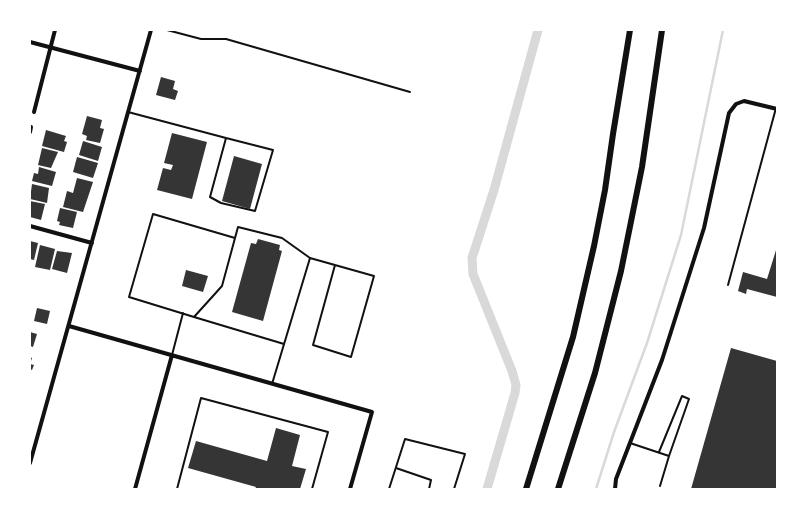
<!DOCTYPE html>
<html>
<head>
<meta charset="utf-8">
<style>
  body { margin:0 }
  #map { position:relative; width:807px; height:519px; overflow:hidden; background:#fff; font-family:"Golos Text",sans-serif }
  canvas { display:block }
  .frame { position:absolute; inset:0; border:31px solid #fff; pointer-events:none }
</style>
</head>
<body>
<div id="map">
<canvas width="807" height="519"></canvas>
<div class="frame"></div>
</div>
<script>
const g = document.querySelector('canvas').getContext('2d');
g.lineJoin = 'round';
const poly = rows => new Path2D(rows.map(r => 'M' + r).join(''));
function strokePath(path, color, width, dash) { g.strokeStyle = color; g.lineWidth = width; g.lineCap = dash ? 'butt' : 'round'; g.setLineDash(dash || []); g.stroke(path); }
function fill(path, color) { g.fillStyle = color; g.fill(path, 'evenodd'); }
const stream = poly([
  [596,489,614,432,647,343,681,235,723,30]
]);
const canal = poly([
  [487,489,515,393,516,385,512,371,473,274,472,258,494,190,538,30]
]);
const building = poly([
  [161,77,175,81,173,89,178,91,175,100,156,95],
  [87,116,102,120,100,128,104,129,100,143,86,140,87,136,82,134],
  [46,130,66,136,64,141,67,142,64,152,42,146],
  [172,133,207,142,192,199,157,190,163,168,171,170,173,165,164,163],
  [83,141,102,147,98,161,79,155],
  [42,148,58,152,51,168,38,165],
  [234,156,262,164,250,209,222,201],
  [77,157,98,163,93,178,73,172],
  [39,167,56,172,52,186,32,181,34,173,38,174],
  [77,178,93,182,83,212,63,207,67,191,73,193],
  [32,184,49,188,47,203,30,199],
  [30,201,45,204,41,220,30,217],
  [60,208,77,212,73,228,59,225,60,222,57,221],
  [258,239,280,245,279,250,282,251,263,321,232,312,251,243,256,244],
  [30,241,38,243,34,260,30,259],
  [40,245,55,249,50,270,35,267],
  [777,247,777,297,747,289,746,294,738,291,743,272,767,279],
  [57,251,72,253,67,273,52,269],
  [186,270,208,276,203,292,182,286],
  [37,308,50,311,47,324,34,321],
  [30,332,37,334,33,347,30,346],
  [731,348,777,361,777,489,691,489],
  [30,357,32,358,30,364,34,365,32,370,30,369],
  [276,428,300,435,292,466,306,469,300,489,255,489,256,487,188,468,196,441,267,461]
]);
const service = poly([
  [167,30,201,39,226,39,410,92],
  [128,112,226,138,210,197,221,203,255,211,273,150,226,138],
  [728,285,776,108],
  [194,317,129,297,153,214,235,238],
  [284,344,194,317,222,286,238,227,282,238,310,258],
  [172,355,183,313],
  [272,384,310,258,374,276,351,357,313,345,335,265],
  [630,443,669,456,660,486],
  [659,452,682,396,689,399,669,456],
  [396,468,431,480,429,489],
  [177,489,201,398,328,432,312,489],
  [389,489,405,439,465,454,454,489]
]);
const minor = poly([
  [30,42,140,71],
  [34,112,55,30],
  [30,132,31,127],
  [30,226,92,243],
  [69,326,372,412,350,489],
  [30,463,151,30],
  [135,489,172,355],
  [615,489,616,479,662,360,704,228,729,113,736,104,744,101,777,109]
]);
const motorway = poly([
  [526,489,573,337,594,246,605,190,613,134,630,30],
  [558,489,595,373,621,271,642,167,662,30]
]);
strokePath(stream, '#d9d9d9', 2.5);
strokePath(canal, '#d9d9d9', 9);
fill(building, '#353535');
strokePath(service, '#111', 2);
strokePath(minor, '#111', 4);
strokePath(motorway, '#111', 6);
</script>
</body>
</html>
